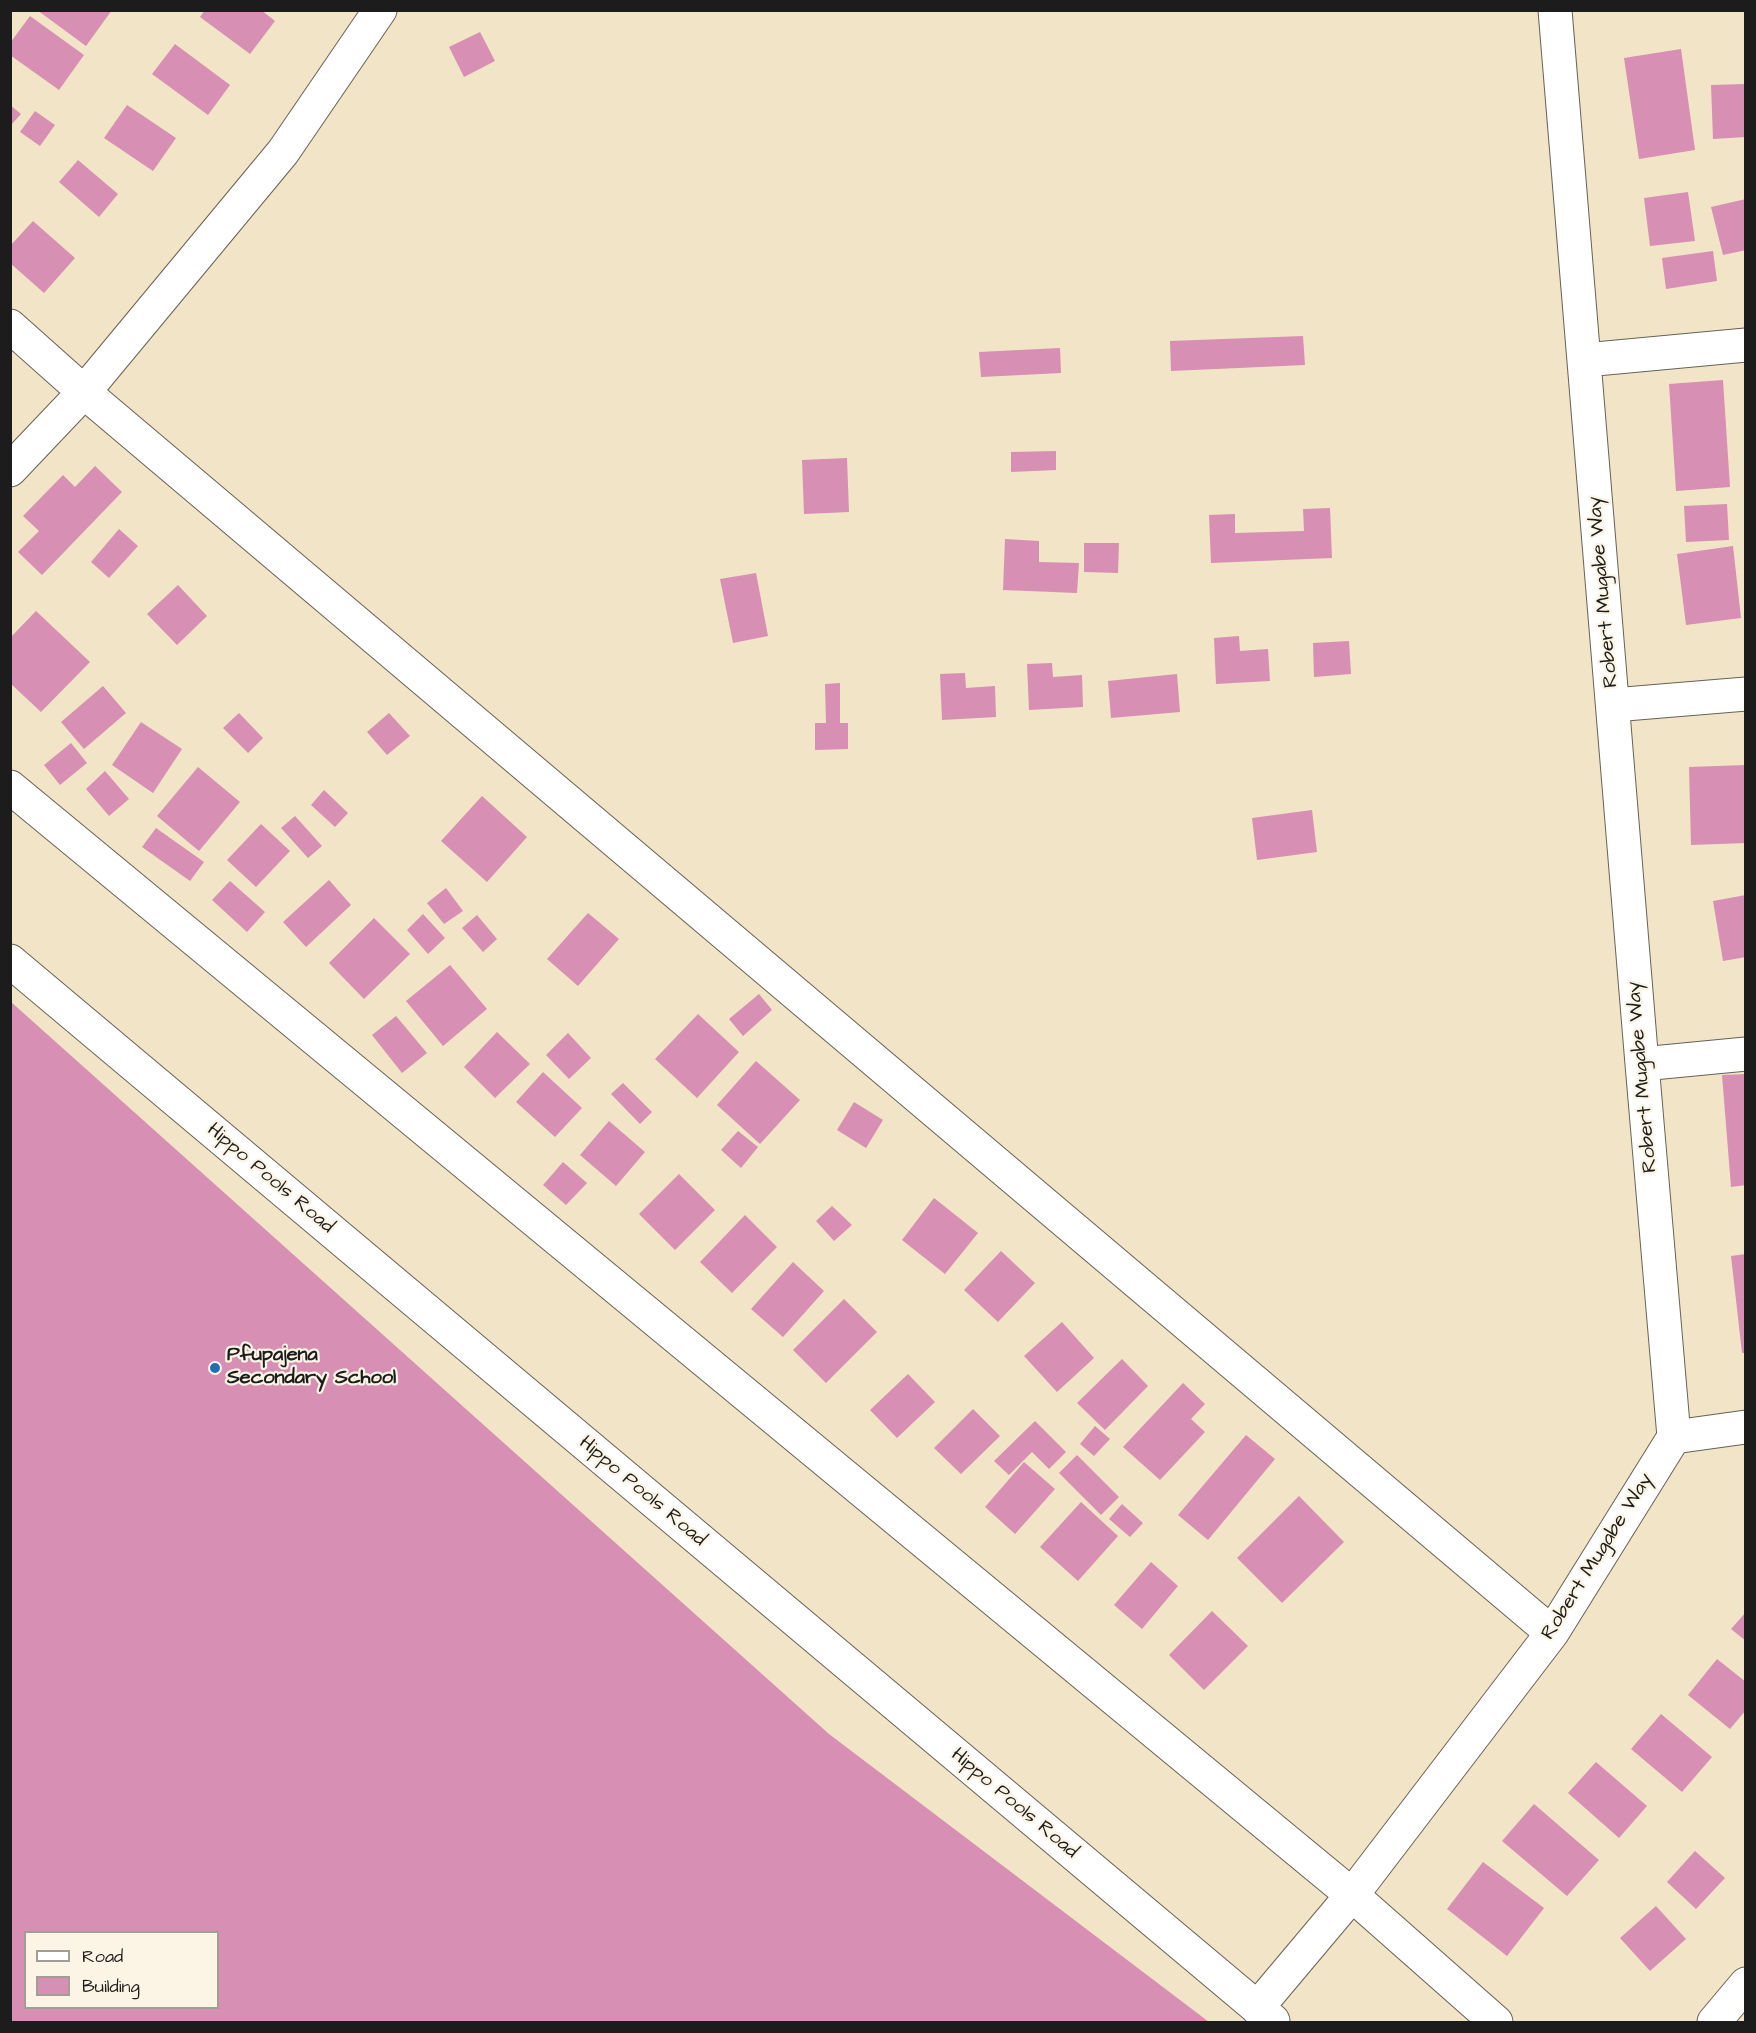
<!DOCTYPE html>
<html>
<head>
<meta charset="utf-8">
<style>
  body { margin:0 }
  #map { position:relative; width:1756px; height:2033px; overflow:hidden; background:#f1e4c7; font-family:"Architects Daughter",sans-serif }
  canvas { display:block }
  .frame { position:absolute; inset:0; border:12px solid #1c1c1c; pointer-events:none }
  .legend { position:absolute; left:24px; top:1931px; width:195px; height:78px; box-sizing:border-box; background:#fcf5e5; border:2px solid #a29e95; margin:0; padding:8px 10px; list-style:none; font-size:18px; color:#1c1c1c }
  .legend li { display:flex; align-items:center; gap:12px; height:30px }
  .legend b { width:30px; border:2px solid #a29e95 }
</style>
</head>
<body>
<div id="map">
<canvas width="1756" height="2033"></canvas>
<div class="frame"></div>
<ul class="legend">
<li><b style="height:8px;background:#fff"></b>Road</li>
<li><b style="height:16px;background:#d78fb3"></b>Building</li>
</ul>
</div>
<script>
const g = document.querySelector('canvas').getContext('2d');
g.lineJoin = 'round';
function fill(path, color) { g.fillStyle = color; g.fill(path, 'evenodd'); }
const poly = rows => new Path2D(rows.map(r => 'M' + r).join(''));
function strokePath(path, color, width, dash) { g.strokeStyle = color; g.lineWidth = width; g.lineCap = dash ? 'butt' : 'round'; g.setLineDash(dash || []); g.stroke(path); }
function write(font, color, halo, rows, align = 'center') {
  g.font = font + ' "Architects Daughter",sans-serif'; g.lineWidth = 4.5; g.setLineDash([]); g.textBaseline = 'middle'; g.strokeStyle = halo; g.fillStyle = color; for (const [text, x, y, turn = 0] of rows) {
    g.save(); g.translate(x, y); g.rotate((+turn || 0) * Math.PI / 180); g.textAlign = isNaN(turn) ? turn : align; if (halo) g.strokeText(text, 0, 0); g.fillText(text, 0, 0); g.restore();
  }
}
const building = poly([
  [37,10,112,10,86,46],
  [205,10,261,10,275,21,250,54,200,17],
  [30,16,84,55,59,90,10,55,10,43],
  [480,32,495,61,464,77,449,47],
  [175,44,230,85,208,115,152,74],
  [1681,49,1695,150,1639,159,1624,58],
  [1746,84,1746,137,1713,139,1711,85],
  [10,105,21,114,10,126],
  [127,105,176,138,153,171,104,138],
  [35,111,55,125,40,146,20,132],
  [78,160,118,194,99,217,59,182],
  [1688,192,1695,241,1650,246,1644,198],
  [1746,199,1746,250,1723,255,1711,207],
  [33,221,75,258,44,293,10,263,10,246],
  [1713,251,1717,281,1666,289,1662,258],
  [1303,336,1305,365,1171,371,1170,341],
  [1060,348,1061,373,981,377,979,352],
  [1723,380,1730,487,1676,491,1669,384],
  [1056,451,1056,470,1011,472,1011,452],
  [847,458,849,512,804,514,802,460],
  [95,466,122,492,42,575,18,552,39,531,23,516,63,475,75,487],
  [1727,504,1729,540,1686,542,1684,506],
  [1330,508,1332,558,1211,563,1209,515,1235,514,1235,533,1304,531,1303,509],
  [119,529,138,546,109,578,91,562],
  [1005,539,1039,541,1039,562,1079,563,1077,593,1003,590],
  [1084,543,1119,543,1118,573,1084,572],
  [1733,546,1741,618,1686,625,1677,554],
  [756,573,768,636,733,643,720,579],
  [178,585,207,616,177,645,147,614],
  [36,611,90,662,41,712,10,683,10,638],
  [1239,636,1240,651,1268,649,1270,681,1216,684,1214,638],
  [1349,641,1351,674,1314,677,1313,643],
  [1052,663,1053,677,1082,675,1083,707,1029,710,1027,664],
  [965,673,966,688,995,686,996,717,942,720,940,674],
  [1177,674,1180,712,1111,718,1108,681],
  [840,683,840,723,848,723,848,749,815,750,815,723,826,723,825,684],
  [103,686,126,713,84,749,61,722],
  [239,713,263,738,248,753,223,728],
  [389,713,410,736,387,755,367,732],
  [141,722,182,749,153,793,112,765],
  [71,743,87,763,60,785,44,765],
  [1746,765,1746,843,1691,845,1689,767],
  [198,767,240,802,199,851,157,816],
  [105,771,129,799,109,816,86,789],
  [324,790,348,813,335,827,311,805],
  [482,796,527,837,487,882,441,841],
  [1312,810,1317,852,1257,860,1252,818],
  [295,816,322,846,308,858,281,828],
  [261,824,290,851,256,887,227,860],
  [156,828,204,862,190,881,142,847],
  [329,880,351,905,306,947,283,922],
  [230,881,265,912,247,932,212,900],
  [446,888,463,911,444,924,427,903],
  [1746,895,1746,957,1723,961,1713,901],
  [588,913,619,939,578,986,547,959],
  [423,914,445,938,428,954,407,930],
  [477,915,497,939,483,952,462,928],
  [374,918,410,954,364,999,329,963],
  [450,965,487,1009,443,1046,406,1001],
  [759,994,772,1010,743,1036,729,1019],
  [10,1001,829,1734,1209,2022,10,2022],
  [26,1932,218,1932,218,2008,26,2008],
  [698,1014,739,1052,697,1098,655,1059],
  [396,1016,427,1053,402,1073,372,1035],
  [497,1032,530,1064,495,1098,464,1067],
  [568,1033,591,1058,569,1079,546,1055],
  [756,1061,800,1100,760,1144,717,1105],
  [543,1072,582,1108,555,1137,516,1102],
  [1746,1074,1746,1185,1731,1187,1722,1075],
  [623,1083,652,1112,640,1124,611,1094],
  [854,1102,883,1120,866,1148,837,1130],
  [609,1121,645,1152,616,1186,580,1155],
  [738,1131,758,1147,741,1168,721,1150],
  [563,1162,587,1183,566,1205,543,1185],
  [679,1174,715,1210,675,1250,639,1214],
  [934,1198,978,1233,945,1274,902,1240],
  [832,1206,852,1225,834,1241,816,1221],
  [745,1215,777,1247,732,1293,700,1262],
  [1001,1251,1035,1283,998,1322,964,1290],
  [1746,1254,1746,1353,1742,1353,1731,1256],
  [793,1262,824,1291,783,1337,751,1309],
  [844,1299,877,1332,826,1383,793,1350],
  [1062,1322,1094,1358,1057,1392,1024,1356],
  [1122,1359,1148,1386,1105,1430,1077,1403],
  [908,1374,935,1402,897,1438,870,1410],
  [1183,1383,1205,1404,1191,1419,1205,1432,1160,1480,1123,1447],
  [973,1409,1000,1436,961,1474,934,1448],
  [1035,1421,1066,1452,1049,1469,1032,1452,1009,1475,994,1461],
  [1095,1426,1110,1439,1094,1456,1080,1444],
  [1246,1435,1275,1459,1208,1540,1178,1515],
  [1077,1455,1119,1497,1101,1515,1059,1473],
  [1024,1462,1055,1489,1015,1534,985,1507],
  [1299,1496,1344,1542,1282,1603,1237,1558],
  [1081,1502,1118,1536,1078,1581,1040,1547],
  [1122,1504,1143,1523,1130,1537,1109,1519],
  [1151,1562,1178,1586,1142,1629,1114,1605],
  [1212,1611,1248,1646,1204,1690,1169,1655],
  [1746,1612,1746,1641,1731,1629],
  [1717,1659,1746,1682,1746,1710,1730,1729,1688,1695],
  [1661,1714,1712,1757,1682,1792,1631,1749],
  [1596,1762,1647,1806,1619,1838,1568,1793],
  [1534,1804,1599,1860,1567,1896,1502,1841],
  [1695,1851,1725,1878,1696,1909,1667,1882],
  [1483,1862,1544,1908,1507,1956,1447,1909],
  [1656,1906,1686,1939,1650,1971,1620,1938]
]);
const minor = poly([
  [10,326,84,392,1552,1633],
  [1585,360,1746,345],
  [10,470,84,392,283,152,380,10],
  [1613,705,1746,694],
  [10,787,1352,1895,1496,2022],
  [10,961,1273,2021],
  [1642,1064,1746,1054],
  [1674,1437,1746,1427],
  [1257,2008,1352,1895,1552,1633,1674,1437,1642,1064,1555,10],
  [1714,2022,1746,1984]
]);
const markers = [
  [215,1368,6,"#1f6fb2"]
];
const streetNames = [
  ["Robert Mugabe Way",1604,592,-95],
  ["Robert Mugabe Way",1643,1077,-95],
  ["Hippo Pools Road",270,1179,40],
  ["Hippo Pools Road",642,1492,40],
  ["Robert Mugabe Way",1598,1557,-58],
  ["Hippo Pools Road",1014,1804,40]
];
const poiNames = [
  ["Pfupajena",227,1356],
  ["Secondary School",227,1379]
];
fill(building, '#d78fb3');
strokePath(minor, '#676258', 35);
strokePath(minor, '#fff', 33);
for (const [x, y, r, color] of markers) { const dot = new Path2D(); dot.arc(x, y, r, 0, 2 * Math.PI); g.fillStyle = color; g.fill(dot); strokePath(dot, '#fcf5e5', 2); }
write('20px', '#1c1c1c', '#fcf5e5', streetNames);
write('bold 20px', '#1c1c1c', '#fcf5e5', poiNames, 'left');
</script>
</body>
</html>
